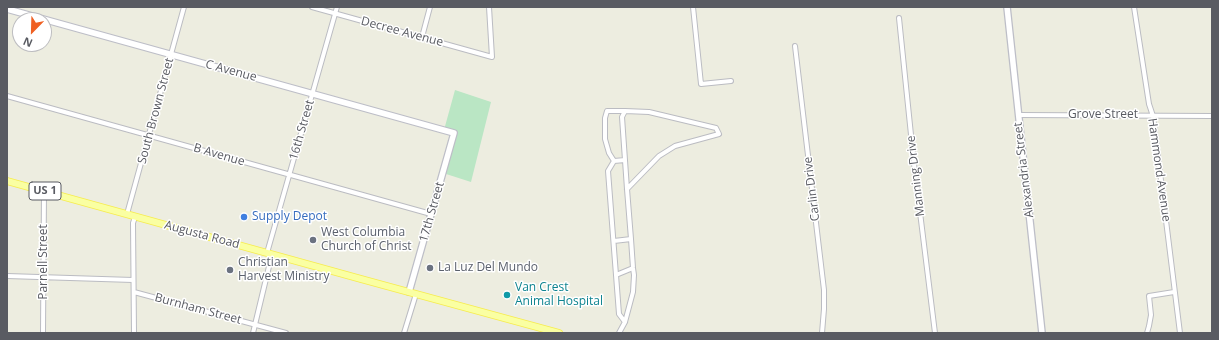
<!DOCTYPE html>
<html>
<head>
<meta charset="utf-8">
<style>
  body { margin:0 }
  #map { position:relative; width:1219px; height:340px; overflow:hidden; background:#edede0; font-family:"Open Sans",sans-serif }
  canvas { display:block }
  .frame { position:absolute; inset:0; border:8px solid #595b62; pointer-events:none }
  .north { position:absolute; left:12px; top:12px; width:40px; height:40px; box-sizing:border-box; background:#fff; border:1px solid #bdbdc0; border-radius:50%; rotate:203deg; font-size:11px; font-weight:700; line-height:16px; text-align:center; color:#595b62 }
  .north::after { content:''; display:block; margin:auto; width:14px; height:18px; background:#ef6023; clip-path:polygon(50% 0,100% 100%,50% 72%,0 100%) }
</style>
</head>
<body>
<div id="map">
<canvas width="1219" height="340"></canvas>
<div class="frame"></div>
<div class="north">N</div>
</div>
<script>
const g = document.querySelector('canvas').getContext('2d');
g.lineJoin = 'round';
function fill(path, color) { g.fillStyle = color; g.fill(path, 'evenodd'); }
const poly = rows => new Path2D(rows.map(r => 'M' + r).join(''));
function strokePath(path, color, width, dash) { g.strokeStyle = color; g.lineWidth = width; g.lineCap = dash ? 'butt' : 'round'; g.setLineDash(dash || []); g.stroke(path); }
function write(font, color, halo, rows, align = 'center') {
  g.font = font + ' "Open Sans",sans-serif'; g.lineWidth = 3; g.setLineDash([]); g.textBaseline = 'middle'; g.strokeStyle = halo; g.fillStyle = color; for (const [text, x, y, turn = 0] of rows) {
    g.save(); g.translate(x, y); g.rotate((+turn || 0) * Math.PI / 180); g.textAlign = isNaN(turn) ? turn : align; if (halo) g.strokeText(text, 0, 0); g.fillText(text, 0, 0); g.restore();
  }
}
const green = poly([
  [455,90,491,102,471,182,443,173,454,133,444,130]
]);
const street = poly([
  [312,7,492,57,489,7],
  [693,7,701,84,731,81],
  [1134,7,1149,104,1153,116,1180,333],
  [899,18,914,164,935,333],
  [422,37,430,7],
  [795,46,824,290,824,309,822,333],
  [7,96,431,214],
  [1018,115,1212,116],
  [614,161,625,160],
  [127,214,184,7],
  [614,241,631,239],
  [267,253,337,7],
  [616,275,633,268],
  [7,276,133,280],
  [134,292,286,333],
  [625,322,619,314,608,171,614,161,609,153,605,139,605,118,607,111,625,111],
  [43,333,44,191],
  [134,333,133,223,135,217],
  [253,333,272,254],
  [404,333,416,294],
  [619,333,625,322,633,292,634,275,633,268,631,239,627,189,622,117,625,111,649,112,716,128,719,134,675,146,659,156,627,189],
  [1147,333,1149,326,1151,315,1149,296,1174,292]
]);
const secondary = poly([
  [1007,7,1042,333],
  [7,9,454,133,409,292]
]);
const primary = poly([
  [7,181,361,279,559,333]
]);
const markers = [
  [244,217,4,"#3f7fe0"],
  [313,240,4,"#6b7280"],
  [430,268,4,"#6b7280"],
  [230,270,4,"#6b7280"],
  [507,295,4,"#0f9aa8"]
];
const shields = [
  [45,191,32]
];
const shieldNames = [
  ["US 1",45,191]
];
const streetNames = [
  ["Decree Avenue",402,32,15],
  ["C Avenue",231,71,15],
  ["South Brown Street",156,111,-75],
  ["Grove Street",1103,115],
  ["16th Street",302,130,-74],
  ["B Avenue",219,155,16],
  ["Alexandria Street",1024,170,-97],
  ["Hammond Avenue",1159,170,82],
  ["Manning Drive",916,176,-97],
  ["Carlin Drive",812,189,-97],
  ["17th Street",432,212,-74],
  ["Augusta Road",202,235,15],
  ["Parnell Street",44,262,-90],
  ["Burnham Street",198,309,15]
];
const shopNames = [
  ["Supply Depot",252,217]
];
const worshipNames = [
  ["West Columbia",321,233],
  ["Church of Christ",321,247],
  ["Christian",238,263],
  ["Harvest Ministry",238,277],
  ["La Luz Del Mundo",438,268]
];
const cultureNames = [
  ["Van Crest",515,288],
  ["Animal Hospital",515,302]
];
fill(green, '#bae6c4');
strokePath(street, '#bbbcc2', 6);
strokePath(secondary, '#bdbec7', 8);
strokePath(primary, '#f6ec4f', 8);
strokePath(street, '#fff', 4);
strokePath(secondary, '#fff', 5.5);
strokePath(primary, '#faffa2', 6);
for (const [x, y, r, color] of markers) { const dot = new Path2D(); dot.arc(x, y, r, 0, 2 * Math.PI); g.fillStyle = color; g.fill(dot); strokePath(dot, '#fff', 1.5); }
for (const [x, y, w] of shields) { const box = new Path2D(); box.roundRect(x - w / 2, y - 9, w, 18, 3); g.fillStyle = '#fff'; g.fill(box); strokePath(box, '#595b62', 1); }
write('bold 11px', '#595b62', null, shieldNames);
write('12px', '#595b62', '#fff', streetNames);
write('12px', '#366cbe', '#fff', shopNames, 'left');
write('12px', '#5b616d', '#fff', worshipNames, 'left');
write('12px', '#0d838f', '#fff', cultureNames, 'left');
</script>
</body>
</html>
